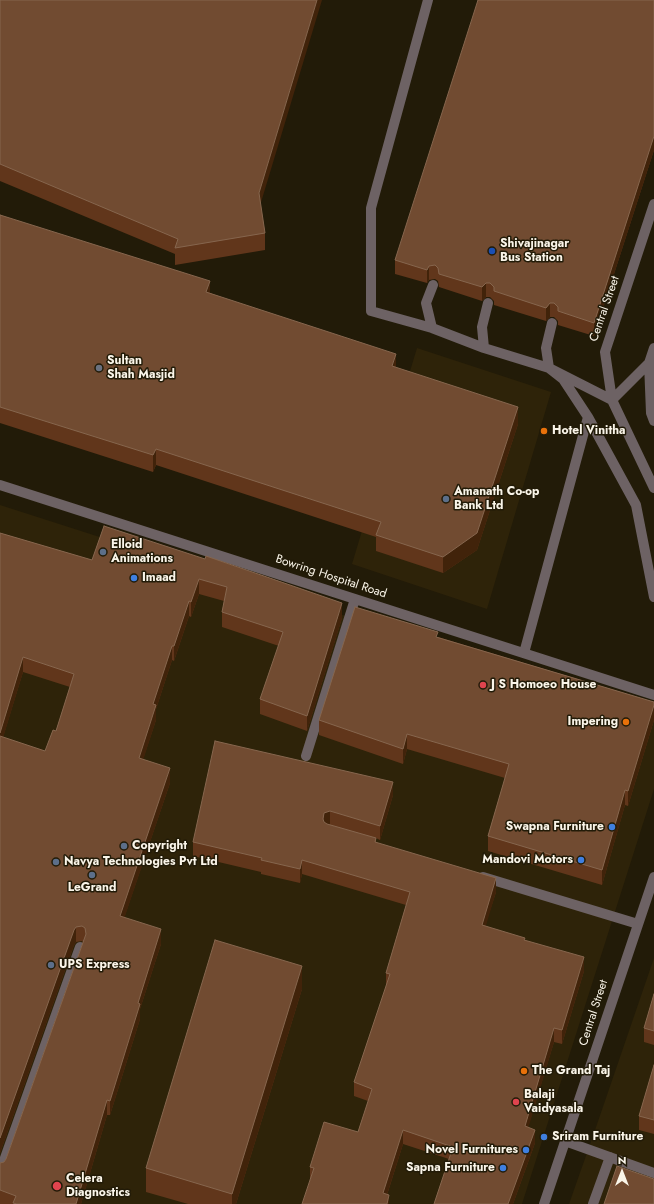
<!DOCTYPE html>
<html>
<head>
<meta charset="utf-8">
<style>
  body { margin:0 }
  #map { position:relative; width:654px; height:1204px; overflow:hidden; background:#221b08; font-family:Jost,sans-serif }
  canvas { display:block }
  .north { position:absolute; left:602px; top:1152px; width:40px; height:40px; -webkit-text-stroke:3px #221b08; paint-order:stroke; rotate:0deg; font-size:11px; font-weight:700; line-height:16px; text-align:center; color:#faf5e9 }
  .north::after { content:''; display:block; margin:auto; width:14px; height:18px; background:#faf5e9; clip-path:polygon(50% 0,100% 100%,50% 72%,0 100%) }
</style>
</head>
<body>
<div id="map">
<canvas width="654" height="1204"></canvas>
<div class="north">N</div>
</div>
<script>
const g = document.querySelector('canvas').getContext('2d');
g.lineJoin = 'round';
function fill(path, color) { g.fillStyle = color; g.fill(path, 'evenodd'); }
const poly = rows => new Path2D(rows.map(r => 'M' + r).join(''));
function strokePath(path, color, width, dash) { g.strokeStyle = color; g.lineWidth = width; g.lineCap = dash ? 'butt' : 'round'; g.setLineDash(dash || []); g.stroke(path); }
function write(font, color, halo, rows, align = 'center') {
  g.font = font + ' Jost,sans-serif'; g.lineWidth = 3; g.setLineDash([]); g.textBaseline = 'middle'; g.strokeStyle = halo; g.fillStyle = color; for (const [text, x, y, turn = 0] of rows) {
    g.save(); g.translate(x, y); g.rotate((+turn || 0) * Math.PI / 180); g.textAlign = isNaN(turn) ? turn : align; if (halo) g.strokeText(text, 0, 0); g.fillText(text, 0, 0); g.restore();
  }
}
const built = poly([
  [417,348,551,392,487,609,352,564],
  [0,505,654,715,654,789,522,1204,0,1204],
  [654,958,654,1204,569,1204,594,1133]
]);
const minor = poly([
  [428,0,371,208,371,311,432,328,484,348,549,368,612,400,649,363],
  [654,204,605,352,612,400,654,488],
  [552,323,546,348,549,368,563,379,588,417,636,505,654,597],
  [432,328,426,303,433,285],
  [484,348,482,327,488,303],
  [654,348,649,363,651,413,654,421],
  [0,485,654,695],
  [524,653,588,417],
  [306,756,355,599],
  [483,877,638,924],
  [565,1141,654,1173],
  [0,1172,80,947],
  [544,1204,654,877],
  [593,1204,610,1157]
]);
const wall = poly([
  [0,0,260,203,265,233,265,250,175,265,175,254,0,181],
  [654,0,654,150,594,336,558,325,558,321,554,317,550,317,546,321,494,305,494,301,490,297,486,297,482,301,439,287,438,281,435,279,429,280,427,283,395,274,395,260],
  [0,215,210,293,396,368,518,424,477,550,443,573,376,551,376,537,156,465,153,472,0,423],
  [104,526,342,618,307,731,260,714,260,699,279,646,222,627,222,612,224,601,199,594,191,617,189,616,174,661,172,660,156,709,156,720,143,759,170,783,124,918,161,944,140,1009,140,1019,110,1115,107,1115,81,1204,0,1204,0,1163,4,1162,6,1159,83,942,82,941,76,942,74,945,0,1153,0,533,92,560],
  [23,672,70,687,56,731,45,751,3,737],
  [438,637,654,702,654,720,628,806,625,805,602,885,488,851,488,836,505,778,407,749,403,764,319,735,319,720],
  [393,795,380,840,376,838,376,843,496,892,485,926,525,940,584,971,562,1044,554,1042,528,1127,535,1143,513,1204,434,1204,449,1159,403,1144,387,1195,389,1204,310,1179,310,1167,358,1132,368,1101,354,1096,354,1082,386,987,386,973,406,905,302,874,300,883,261,874,261,872,193,856,193,842],
  [302,989,236,1204,188,1204,146,1192,146,1168],
  [654,994,654,1045,644,1042,644,1028],
  [654,1065,654,1134,639,1130,639,1116]
]);
const shadedWall = poly([
  [317,0,322,0,259,209,259,193],
  [654,136,654,150,594,336,594,323],
  [429,266,429,280,427,283,427,270],
  [210,281,210,298,206,292],
  [486,283,486,297,482,301,482,287],
  [550,303,550,317,546,321,546,308],
  [396,354,396,370,392,366],
  [518,407,518,424,477,550,443,573,443,557],
  [156,449,156,465,153,472,153,455],
  [199,579,199,594,191,617,191,602],
  [189,601,189,616,174,661,174,646],
  [342,603,342,618,307,731,307,716],
  [172,646,172,660,156,709,156,720,139,773,139,758,153,704],
  [23,657,23,672,0,748,0,733],
  [654,705,654,720,628,806,628,791],
  [407,734,407,749,403,764,403,749],
  [170,768,170,783,120,931,120,916],
  [393,782,393,795,380,840,380,826],
  [625,790,625,805,602,885,602,870],
  [330,811,330,825,324,827,323,819,324,813],
  [302,860,302,874,300,883,300,869],
  [496,878,496,892,482,939,482,925],
  [76,927,76,942,74,945,0,1153,0,1138,74,930],
  [161,929,161,944,140,1009,140,1019,110,1115,110,1101,138,1003],
  [584,957,584,971,562,1044,562,1030],
  [302,966,302,989,236,1204,232,1204,232,1194],
  [554,1028,554,1042,525,1139,525,1126],
  [107,1100,107,1115,81,1204,76,1204],
  [403,1130,403,1144,384,1204,383,1193],
  [535,1130,535,1143,513,1204,508,1204],
  [389,1195,389,1204,387,1204]
]);
const building = poly([
  [0,0,317,0,259,193,265,233,175,248,178,239,0,164,0,0],
  [478,0,654,0,654,136,594,323,558,311,558,307,554,303,550,303,546,308,494,291,494,287,490,283,486,283,482,287,439,274,438,268,435,265,429,266,427,270,395,260,478,0],
  [0,215,210,281,206,292,396,354,392,366,518,407,477,533,443,557,376,535,381,522,156,449,153,455,0,407,0,215],
  [104,526,205,559,206,556,342,603,307,716,260,699,283,632,222,612,227,587,199,579,191,602,189,601,174,646,172,646,153,704,156,705,139,758,170,768,120,916,161,929,138,1003,140,1004,110,1101,107,1100,76,1204,17,1204,13,1203,16,1196,0,1190,0,1163,4,1162,6,1159,86,934,85,928,82,926,76,927,74,930,0,1138,0,736,45,751,53,730,56,731,74,674,23,657,0,733,0,533,92,560,104,526],
  [355,607,438,632,436,637,654,702,654,705,628,791,625,790,602,870,488,836,509,764,407,734,403,749,319,720,355,607],
  [215,741,393,782,380,826,330,811,324,813,323,819,324,822,327,824,376,838,375,842,496,878,482,925,525,938,524,940,584,957,562,1030,554,1028,525,1126,535,1130,508,1204,434,1204,453,1147,403,1130,383,1193,389,1195,387,1204,302,1204,314,1168,310,1167,324,1122,358,1132,372,1089,354,1082,390,974,386,973,410,892,302,860,300,869,261,860,262,858,193,842,215,741],
  [215,940,302,966,232,1194,146,1168,215,940],
  [654,994,654,1031,644,1028,654,994],
  [654,1065,654,1120,639,1116,654,1065],
  [617,1166,654,1179,654,1204,604,1204,617,1166]
]);
const markers = [
  [492,251,4,"#1a4fb4"],
  [99,368,4,"#6b7280"],
  [544,431,4,"#e8710a"],
  [446,499,4,"#5c6f8a"],
  [103,552,4,"#5c6f8a"],
  [134,578,4,"#3f7fe0"],
  [483,685,4,"#e0444e"],
  [626,722,4,"#e8710a"],
  [612,827,4,"#3f7fe0"],
  [124,846,4,"#5c6f8a"],
  [581,860,4,"#3f7fe0"],
  [56,862,4,"#5c6f8a"],
  [92,875,4,"#5c6f8a"],
  [51,965,4,"#5c6f8a"],
  [524,1071,4,"#e8710a"],
  [516,1102,4,"#e0444e"],
  [544,1137,4,"#3f7fe0"],
  [526,1150,4,"#3f7fe0"],
  [503,1168,4,"#3f7fe0"],
  [57,1186,5,"#e0444e"]
];
const poiNames = [
  ["Shivajinagar",500,244],
  ["Bus Station",500,258],
  ["Sultan",107,361],
  ["Shah Masjid",107,375],
  ["Hotel Vinitha",552,431],
  ["Amanath Co-op",454,492],
  ["Bank Ltd",454,506],
  ["Elloid",111,545],
  ["Animations",111,559],
  ["Imaad",142,578],
  ["J S Homoeo House",491,685],
  ["Impering",618,722,"right"],
  ["Swapna Furniture",604,827,"right"],
  ["Copyright",132,846],
  ["Mandovi Motors",573,860,"right"],
  ["Navya Technologies Pvt Ltd",64,862],
  ["LeGrand",92,888,"center"],
  ["UPS Express",59,965],
  ["The Grand Taj",532,1071],
  ["Balaji",524,1095],
  ["Vaidyasala",524,1109],
  ["Sriram Furniture",552,1137],
  ["Novel Furnitures",518,1150,"right"],
  ["Sapna Furniture",495,1168,"right"],
  ["Celera",66,1179],
  ["Diagnostics",66,1193]
];
const streetNames = [
  ["Central Street",605,309,-71],
  ["Bowring Hospital Road",331,577,18],
  ["Central Street",594,1013,-72]
];
fill(built, '#2e2309');
strokePath(minor, '#6d6264', 10);
fill(wall, '#61361b');
fill(shadedWall, '#41230a');
fill(building, '#714b31');
strokePath(building, '#86664e', 1);
for (const [x, y, r, color] of markers) { const dot = new Path2D(); dot.arc(x, y, r, 0, 2 * Math.PI); g.fillStyle = color; g.fill(dot); strokePath(dot, '#221b08', 1.5); }
write('bold 12px', '#faf5e9', '#221b08', poiNames, 'left');
write('12px', '#faf5e9', '#221b08', streetNames);
</script>
</body>
</html>
